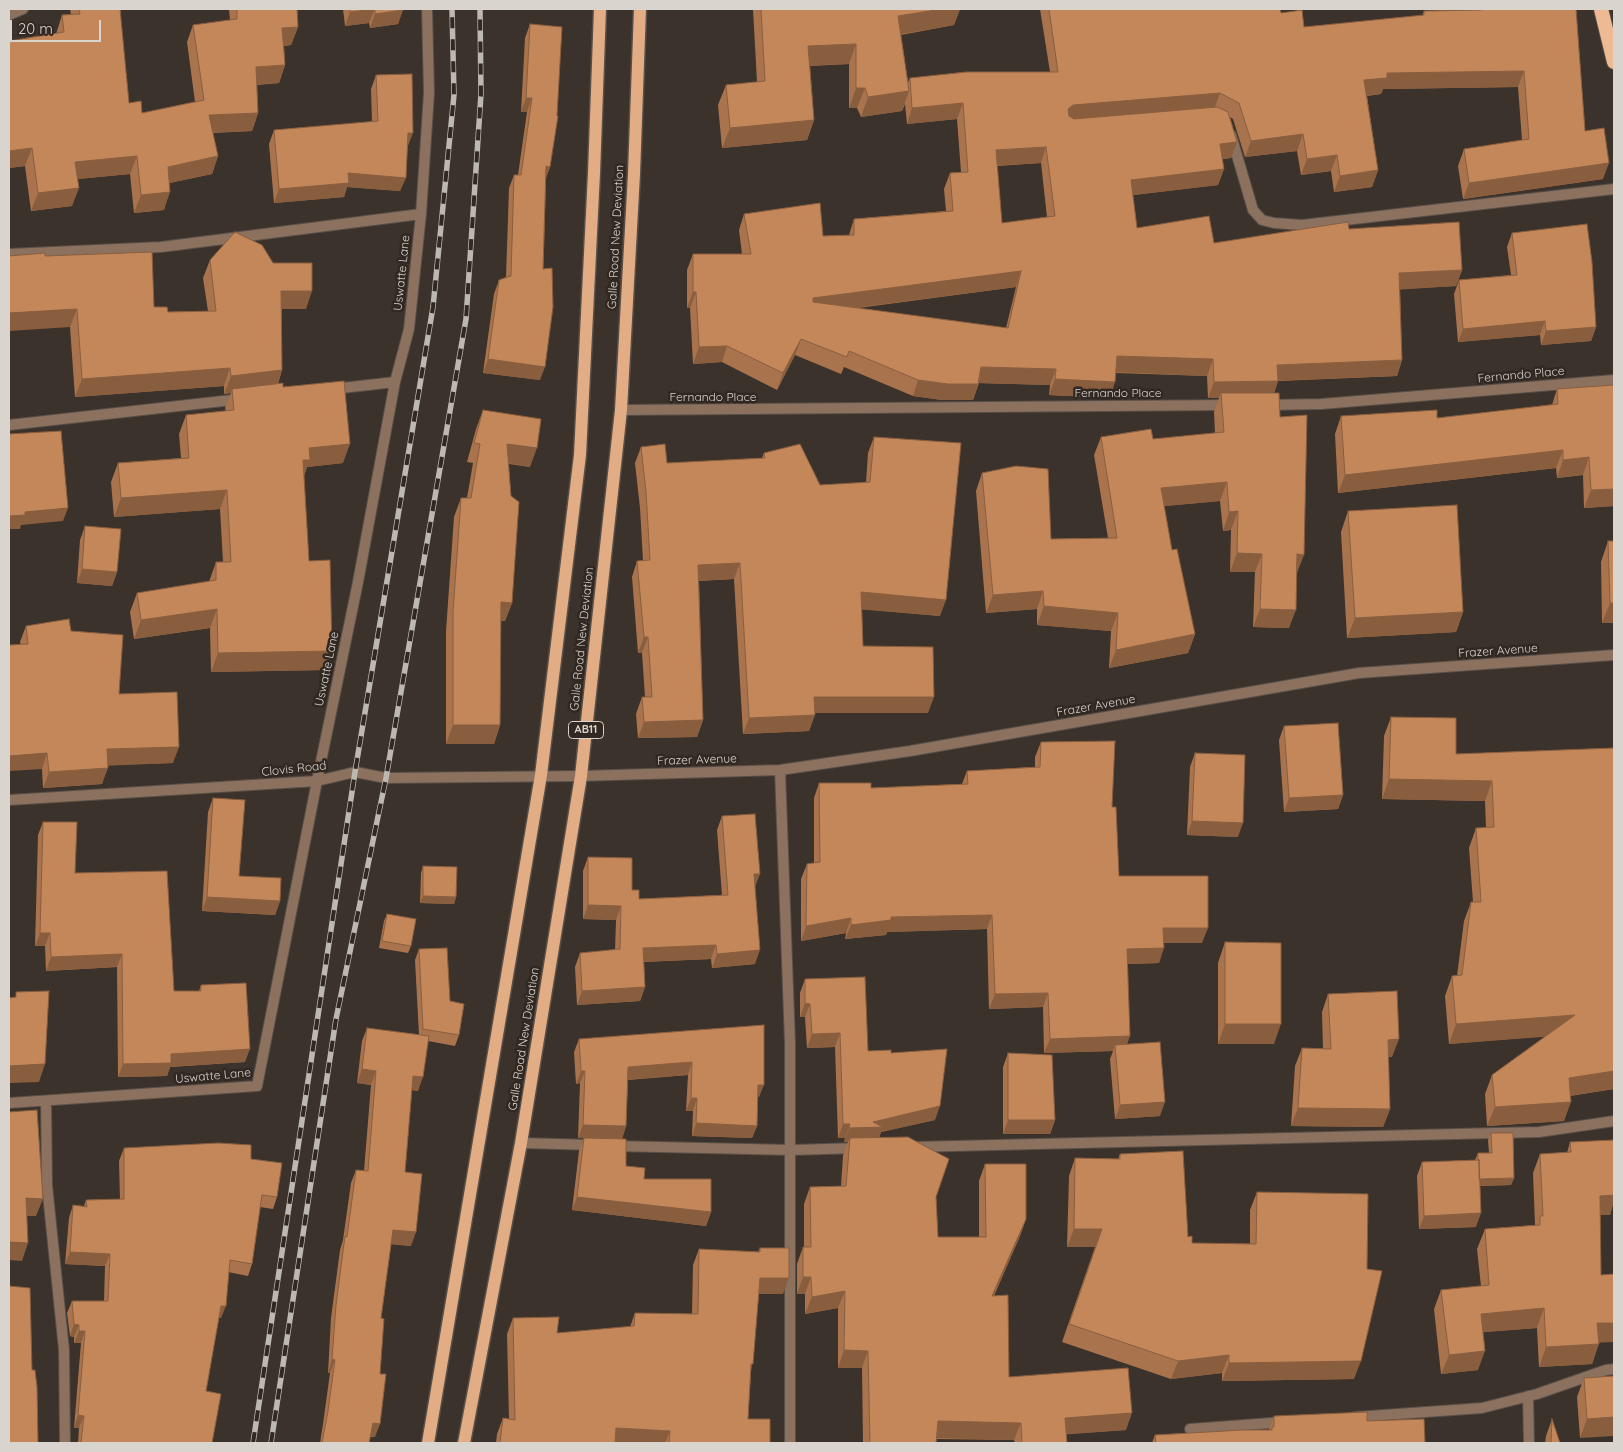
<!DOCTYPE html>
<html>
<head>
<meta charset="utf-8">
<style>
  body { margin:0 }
  #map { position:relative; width:1623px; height:1452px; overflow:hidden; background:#3b322b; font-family:Quicksand,sans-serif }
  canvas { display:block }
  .frame { position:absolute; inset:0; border:10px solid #dad4cf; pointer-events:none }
  .scale { position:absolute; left:10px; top:20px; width:91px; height:22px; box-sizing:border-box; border:2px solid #dad4cf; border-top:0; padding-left:6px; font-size:15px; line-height:18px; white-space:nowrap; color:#dad4cf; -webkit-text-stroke:4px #312821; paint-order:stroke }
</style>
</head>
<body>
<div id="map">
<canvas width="1623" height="1452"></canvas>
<div class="frame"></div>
<div class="scale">20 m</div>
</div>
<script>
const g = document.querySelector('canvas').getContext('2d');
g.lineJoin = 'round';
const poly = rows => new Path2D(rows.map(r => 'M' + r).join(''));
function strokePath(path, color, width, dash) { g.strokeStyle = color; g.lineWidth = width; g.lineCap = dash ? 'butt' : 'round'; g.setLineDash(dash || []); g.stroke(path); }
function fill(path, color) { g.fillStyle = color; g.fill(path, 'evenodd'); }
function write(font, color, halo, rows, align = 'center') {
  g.font = font + ' Quicksand,sans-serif'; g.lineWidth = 5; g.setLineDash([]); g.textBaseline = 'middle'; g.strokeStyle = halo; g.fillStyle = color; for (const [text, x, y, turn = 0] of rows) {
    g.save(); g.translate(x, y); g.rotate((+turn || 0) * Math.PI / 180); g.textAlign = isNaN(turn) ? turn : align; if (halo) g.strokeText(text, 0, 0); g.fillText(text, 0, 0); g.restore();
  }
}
const minor = poly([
  [9,15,23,9],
  [1231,135,1253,210,1262,220,1274,223,1302,225,1614,189],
  [9,254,161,247,421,214],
  [333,389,395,382],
  [1266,405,1321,404,1614,380],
  [621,410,1229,405],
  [9,425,241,399],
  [780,770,790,1043,790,1443],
  [9,800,317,781,355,772,386,778,581,776,780,770,910,751,1359,673,1614,655],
  [46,1101,47,1185,64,1350,65,1443],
  [9,1103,257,1086,317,781,358,582,395,382,409,329,421,214,429,93,427,9],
  [521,1143,595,1145],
  [614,1146,791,1150,860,1148],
  [912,1147,1539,1132,1614,1121],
  [1528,1396,1529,1443],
  [1355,1417,1482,1408,1537,1394,1606,1370,1614,1369],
  [1190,1429,1284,1422]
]);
const primary = poly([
  [428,1443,541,775,580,455,594,173,600,9],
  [464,1443,521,1143,581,776,621,410,634,174,640,9]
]);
const trunk = poly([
  [1601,9,1614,62]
]);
const rail = poly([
  [253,1443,355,772,433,307,454,95,452,9],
  [271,1443,336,1019,386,778,466,319,481,94,480,9]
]);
const wall = poly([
  [70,9,120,9,129,103,142,113,195,102,187,42,193,25,230,20,229,9,297,9,298,27,291,45,284,46,285,65,279,83,257,85,258,113,252,131,213,133,218,156,212,174,169,183,164,210,134,213,130,174,77,179,72,206,31,211,25,166,9,168,9,41,56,34,62,15,71,15],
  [343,9,403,9,398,24,370,28,369,23,345,26],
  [753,9,960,9,954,25,901,35,908,82,910,78,1050,72,1040,9,1280,9,1281,13,1304,27,1422,16,1424,11,1479,10,1480,9,1576,9,1585,131,1603,179,1463,199,1458,166,1464,149,1522,140,1518,87,1383,89,1381,94,1367,96,1378,170,1372,187,1334,192,1331,171,1301,175,1297,151,1245,157,1233,119,1230,117,1237,142,1231,158,1222,159,1224,169,1218,185,1133,195,1137,228,1214,243,1349,229,1462,270,1456,286,1400,289,1402,360,1397,376,1278,381,1274,393,1280,417,1297,573,1289,628,1253,627,1255,572,1230,572,1231,530,1223,531,1220,501,1164,506,1172,550,1195,634,1188,653,1109,668,1111,631,1037,625,1037,609,986,613,976,491,982,473,1051,539,1108,538,1094,455,1101,437,1153,439,1215,433,1214,412,1219,398,1208,398,1207,376,1116,373,1110,398,1049,395,1050,385,979,383,973,400,942,400,913,396,844,367,841,374,795,355,777,390,722,362,693,364,690,308,687,308,687,270,693,254,742,254,739,230,744,214,823,236,849,235,854,219,946,211,944,189,950,173,961,172,957,119,907,124,905,104,902,111,861,117,857,108,849,108,849,64,810,66,814,120,807,140,722,148,718,105,726,85,757,82],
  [1041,163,1047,217,1002,223,997,166],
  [1016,287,1006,328,858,308],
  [530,24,550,167,546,178,540,380,483,373,494,294,499,280,506,277,509,188,514,175,518,175,527,112,521,112,525,38],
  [376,75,408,146,400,191,347,187,344,197,274,203,269,144,274,130,372,122,371,89],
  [1512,233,1596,327,1591,341,1541,345,1540,335,1458,342,1454,294,1459,280,1511,275,1507,247],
  [45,256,154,307,168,312,208,311,203,278,210,260,273,263,306,309,282,309,282,370,278,384,283,387,343,463,307,467,304,476,309,561,332,651,325,670,211,672,210,628,134,639,130,612,137,593,209,582,216,562,223,562,220,509,114,517,111,482,118,463,181,458,179,434,186,415,226,411,225,408,231,393,224,394,224,386,75,397,70,327],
  [1614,385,1614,506,1584,508,1583,475,1557,478,1556,468,1338,493,1335,434,1341,416,1437,418,1552,405,1557,389],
  [483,410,530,467,509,464,512,603,505,621,501,621,500,725,494,744,446,744,446,631,454,517,461,498,467,498,473,463,467,462,476,429],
  [874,437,940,616,862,609,863,646,928,713,815,713,809,731,743,734,734,579,699,581,703,720,697,737,638,738,636,714,642,697,645,697,642,653,638,653,632,577,637,561,643,561,640,508,635,463,641,447,667,463,762,458,764,453,820,485,866,483,868,453],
  [1348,511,1463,612,1456,632,1347,638,1341,532],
  [85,526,117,572,112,586,77,583,80,540],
  [1608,541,1614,541,1614,623,1602,623,1601,562],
  [26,626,71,631,119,694,173,763,108,765,102,784,43,788,42,769,20,642],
  [1391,717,1456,754,1614,748,1614,1089,1570,1096,1564,1121,1487,1126,1485,1094,1492,1075,1546,1036,1449,1044,1445,996,1452,976,1457,976,1464,921,1471,902,1473,902,1469,848,1476,828,1486,828,1485,801,1382,799,1384,736],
  [1284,726,1343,795,1338,809,1284,812,1279,740],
  [1041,742,1112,807,1119,876,1202,943,1164,943,1159,963,1128,964,1127,1044,1160,1116,1115,1119,1110,1059,1113,1051,1044,1053,1043,1007,989,1009,987,929,887,932,886,935,845,939,846,933,801,941,801,879,807,864,814,863,814,798,819,783,871,788,962,784,967,771,1035,767,1035,757],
  [1195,753,1238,837,1187,835,1190,767],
  [213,798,239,876,280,901,275,915,202,911,208,812],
  [722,816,755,887,755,964,712,968,711,959,644,962,645,987,640,1001,577,1005,575,967,580,953,615,950,616,920,583,919,583,871,588,857,632,890,639,899,722,895,717,830],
  [43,822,75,873,174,991,199,991,201,985,245,1062,170,1067,167,1076,118,1077,117,967,46,971,45,946,35,946,38,835],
  [423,866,456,897,454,904,420,903,421,873],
  [387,914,411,946,408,953,379,948,384,921],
  [1225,942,1274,1044,1218,1044,1218,963],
  [419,949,450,1001,459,1035,455,1046,428,1041,418,1091,412,1090,405,1172,411,1246,391,1244,381,1318,375,1437,370,1437,369,1443,320,1443,323,1424,330,1373,328,1373,331,1318,340,1250,343,1240,351,1183,356,1170,364,1171,371,1085,357,1083,362,1041,367,1028,419,1035,415,960],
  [805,979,868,1051,891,1053,935,1120,881,1132,879,1138,936,1197,938,1237,979,1237,979,1181,985,1164,1026,1219,1020,1236,994,1296,1009,1377,1126,1430,1066,1434,1067,1443,1015,1443,1014,1440,936,1439,936,1443,863,1443,862,1368,838,1368,838,1308,805,1314,805,1294,797,1294,797,1264,803,1247,804,1247,804,1204,810,1187,841,1186,843,1156,848,1142,844,1142,845,1138,838,1138,835,1047,807,1048,805,1017,800,1017,800,993],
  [1328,994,1392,1057,1388,1057,1390,1109,1383,1127,1291,1126,1295,1066,1302,1048,1323,1049,1322,1012],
  [764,1025,759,1097,758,1097,757,1126,752,1138,692,1136,693,1111,686,1111,688,1075,628,1080,626,1126,622,1139,626,1166,644,1179,711,1212,706,1226,572,1210,579,1151,584,1138,578,1138,580,1083,576,1084,574,1052,579,1039],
  [1008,1053,1055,1120,1050,1134,1003,1134,1003,1067],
  [1491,1133,1514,1178,1511,1185,1480,1186,1476,1227,1419,1229,1417,1176,1422,1162,1475,1160,1478,1153,1489,1153,1488,1140],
  [1570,1142,1613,1204,1610,1215,1600,1215,1601,1275,1614,1274,1614,1342,1599,1342,1592,1364,1539,1367,1537,1328,1483,1332,1478,1370,1441,1374,1434,1309,1441,1290,1481,1286,1477,1249,1485,1229,1535,1225,1533,1173,1540,1154,1567,1153],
  [124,1148,251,1159,277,1197,273,1209,260,1207,252,1264,248,1276,228,1272,221,1318,219,1318,206,1391,212,1443,78,1443,79,1428,74,1428,81,1343,74,1343,74,1337,70,1336,67,1313,72,1301,104,1301,105,1266,65,1264,69,1218,73,1205,84,1206,86,1200,120,1199,119,1161],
  [1120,1154,1192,1243,1250,1244,1250,1210,1257,1192,1354,1379,1222,1381,1222,1373,1171,1379,1062,1342,1095,1247,1067,1247,1069,1176,1075,1158,1118,1159],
  [760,1248,783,1294,759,1294,751,1372,748,1419,770,1443,496,1443,497,1434,503,1418,509,1419,507,1334,513,1318,557,1333,630,1327,635,1313,692,1314,693,1265,699,1249,758,1252],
  [1614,1376,1580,1438,1577,1397,1584,1378],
  [1274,1416,1367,1421,1425,1443,1152,1443,1155,1435,1269,1430],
  [1552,1419,1560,1443,1545,1443,1546,1436]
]);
const shadedWall = poly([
  [375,9,369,23,345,26,350,12],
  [942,9,960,9,954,25,890,36,898,16],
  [403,10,398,24,370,28,375,14],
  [298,27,291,45,276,46,282,28],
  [856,44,849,64,801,66,808,46],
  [285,65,279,83,250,85,256,67],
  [1524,71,1518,87,1383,89,1381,94,1358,97,1364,80,1387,73],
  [856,88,865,88,857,108,849,108],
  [909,91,902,111,861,117,868,97],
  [1220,93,1214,110,1067,121,1068,109,1073,105],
  [526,98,532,98,527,112,521,112],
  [963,103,957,119,907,124,912,108],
  [258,113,252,131,202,133,209,115],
  [814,120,807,140,722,148,730,128],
  [408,133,413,133,408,146,403,147],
  [1303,134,1297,151,1245,157,1251,141],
  [1237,142,1231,158,1215,160,1220,144],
  [1046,147,1041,163,990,166,996,150],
  [32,148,25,166,9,168,9,151],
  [1337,155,1331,171,1301,175,1307,159],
  [137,156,130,174,68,180,75,162],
  [218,156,212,174,161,185,168,167],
  [1609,163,1603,179,1463,199,1469,183],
  [546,166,550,167,545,181],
  [1224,169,1218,185,1126,196,1131,180],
  [1378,170,1372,187,1334,192,1340,176],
  [348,173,406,178,400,191,347,187,344,197,274,203,279,189],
  [79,188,72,206,31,211,38,193],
  [170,192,164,210,134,213,141,195],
  [1462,270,1456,286,1394,290,1399,273],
  [1021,271,1016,287,807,314,813,298],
  [281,291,312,291,306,309,275,309],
  [693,292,696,292,690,308,687,308],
  [77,309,70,327,9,331,9,313],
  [1545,321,1540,335,1458,342,1463,329],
  [1596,327,1591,341,1541,345,1546,331],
  [801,339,795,355,777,390,783,373],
  [727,346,722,362,693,364,699,347],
  [1117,356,1213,359,1207,376,1111,372],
  [488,359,545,367,540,380,483,373],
  [1402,360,1397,376,1271,381,1277,365],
  [981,367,1056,369,1050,385,975,383],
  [230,368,224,386,75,397,82,379],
  [282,370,276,388,232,389,231,393,224,394,231,376],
  [1055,379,1115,382,1110,398,1049,395],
  [918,380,978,384,973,400,942,400,913,396],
  [1278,381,1272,398,1221,393,1219,398,1208,398,1214,382],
  [350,444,343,463,307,467,303,479,303,460,309,448],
  [507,444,537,448,530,467,501,462],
  [1563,450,1556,468,1338,493,1345,475],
  [1589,457,1583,475,1557,478,1563,460],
  [1227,482,1220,501,1155,507,1161,488],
  [1614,489,1614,506,1584,508,1591,490],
  [227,490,220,509,114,517,121,498],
  [68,508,63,521,21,525,20,529,9,529,9,516,25,512],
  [1238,511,1231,530,1223,531,1229,512],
  [1237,553,1262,554,1255,572,1230,572],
  [1297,554,1304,555,1297,573],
  [740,563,734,579,692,581,698,565],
  [82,569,117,572,112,586,77,583],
  [1043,591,1037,609,986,613,993,595],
  [861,592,946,600,940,616,855,609],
  [501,602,512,603,505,621,494,621],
  [1610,603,1614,603,1614,623,1602,623],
  [1044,606,1118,613,1111,631,1037,625],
  [217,609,210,628,134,639,141,620],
  [1260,609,1296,610,1289,628,1253,627],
  [1463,612,1456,632,1347,638,1355,618],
  [1195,634,1188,653,1109,668,1116,650],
  [644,637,648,637,642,653,638,653],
  [332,651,325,670,211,672,218,653],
  [814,697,934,697,928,713,808,713],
  [815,715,809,731,743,734,749,718],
  [703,720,697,737,638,738,644,722],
  [453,725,500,725,494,744,446,744],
  [179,747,173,763,101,766,107,749],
  [47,753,42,769,9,771,9,756],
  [108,768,102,784,43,788,49,772],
  [1389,779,1492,781,1485,801,1382,799],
  [1343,795,1338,809,1284,812,1289,798],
  [1192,821,1243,823,1238,837,1187,835],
  [754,874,760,874,755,887],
  [423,896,456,897,454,904,420,903],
  [207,897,280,901,275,915,202,911],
  [588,905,621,906,616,920,583,919],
  [992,915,987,929,887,932,886,935,845,939,851,925,891,917],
  [851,918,846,933,801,941,806,926],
  [1163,928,1208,928,1202,943,1158,943],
  [40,933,50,933,45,946,35,946],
  [716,945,711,959,638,962,643,948],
  [1164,948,1159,963,1122,964,1127,949],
  [760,950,755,964,712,968,717,954],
  [122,954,117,967,46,971,51,957],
  [645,987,640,1001,577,1005,582,991],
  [1048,993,1043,1007,989,1009,995,994],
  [805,1003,810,1004,805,1017,800,1017],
  [1575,1015,1568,1035,1449,1044,1456,1024],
  [1225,1024,1281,1024,1274,1044,1218,1044],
  [840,1033,835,1047,807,1048,812,1034],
  [1130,1036,1125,1050,1115,1045,1113,1051,1044,1053,1050,1039],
  [1399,1039,1392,1057,1381,1057,1388,1040],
  [250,1049,245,1062,170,1067,167,1076,118,1077,123,1064,171,1054],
  [692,1062,688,1075,623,1080,628,1067],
  [45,1064,39,1082,9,1083,9,1066],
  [362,1069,376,1071,371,1085,357,1083],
  [581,1071,585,1071,580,1083,576,1084],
  [1614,1071,1614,1089,1562,1097,1569,1078],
  [413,1076,423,1077,418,1091,408,1089],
  [758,1085,764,1085,759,1097,754,1097],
  [691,1098,697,1098,693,1111,686,1111],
  [1165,1102,1160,1116,1115,1119,1120,1105],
  [1571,1102,1564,1121,1487,1126,1495,1107],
  [940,1106,935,1120,881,1132,878,1141,850,1138,848,1142,844,1142,849,1128,873,1122],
  [1298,1108,1390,1109,1383,1127,1291,1126],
  [1008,1120,1055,1120,1050,1134,1003,1134],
  [696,1123,757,1126,752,1138,692,1136],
  [843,1124,850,1124,845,1138,838,1138],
  [583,1125,626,1126,622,1139,578,1138],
  [1514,1178,1511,1185,1476,1186,1479,1179],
  [1614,1190,1614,1204,1613,1204,1610,1215,1593,1215,1600,1196],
  [577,1197,711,1212,706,1226,572,1210],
  [26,1198,43,1199,36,1216,19,1216],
  [1481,1213,1476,1227,1419,1229,1424,1216],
  [1026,1219,1020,1236,986,1313,992,1296],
  [1074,1229,1102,1229,1095,1247,1067,1247],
  [393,1230,416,1232,411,1246,388,1244],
  [9,1242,28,1243,22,1261,9,1260],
  [70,1252,110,1254,105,1266,65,1264],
  [803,1277,811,1277,805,1294,797,1294],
  [760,1278,789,1278,783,1294,754,1294],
  [845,1291,838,1308,805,1314,812,1297],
  [221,1306,226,1306,221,1318,216,1318],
  [1544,1308,1537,1328,1474,1333,1481,1314],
  [1597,1323,1614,1323,1614,1342,1590,1343],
  [74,1324,79,1325,74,1337,70,1336],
  [79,1331,85,1331,81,1343,74,1343],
  [1599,1344,1592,1364,1539,1367,1546,1347],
  [844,1350,868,1351,862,1368,838,1368],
  [1485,1351,1478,1370,1441,1374,1449,1355],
  [1229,1355,1222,1373,1171,1379,1178,1361],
  [332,1359,335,1360,330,1373,328,1373],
  [1361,1361,1354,1379,1222,1381,1229,1363],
  [1132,1413,1126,1430,1059,1435,1065,1418],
  [78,1415,84,1416,79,1428,74,1428],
  [1614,1417,1614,1436,1580,1438,1587,1419],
  [938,1421,1021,1423,1014,1440,932,1438],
  [373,1423,380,1424,375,1437,368,1436],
  [616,1428,670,1431,665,1443,610,1443]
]);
const building = poly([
  [79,9,120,9,129,103,141,101,142,113,204,100,193,25,237,19,237,9,297,9,298,27,282,28,285,65,256,67,258,113,209,115,218,156,168,167,170,192,141,195,137,156,75,162,79,188,38,193,32,148,9,151,9,41,64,32,62,15,80,14,79,9],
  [350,9,403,9,403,10,375,14,375,9,350,12,350,9],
  [761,9,942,9,898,16,909,91,868,97,865,88,856,88,856,44,808,46,814,120,730,128,726,85,765,81,761,9],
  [1049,9,1280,9,1281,13,1302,10,1304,27,1424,15,1424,11,1481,10,1481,9,1576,9,1585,131,1604,128,1609,163,1469,183,1464,149,1529,139,1524,71,1387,73,1387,78,1364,80,1378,170,1340,176,1337,155,1307,159,1303,134,1251,141,1239,103,1220,93,1073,105,1068,109,1069,116,1074,119,1217,107,1228,112,1237,142,1220,144,1224,169,1131,180,1137,228,1209,216,1214,243,1348,222,1349,229,1459,222,1462,270,1399,273,1402,360,1277,365,1278,381,1214,382,1213,359,1117,356,1115,382,1055,379,1056,369,981,367,978,384,948,384,918,380,849,351,847,357,801,339,783,373,727,346,699,347,696,292,693,292,693,254,751,254,744,214,820,203,823,236,854,235,854,219,953,211,950,173,968,172,963,103,912,108,910,78,966,72,1058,72,1049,9],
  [1046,147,1055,216,1002,223,996,150,1046,147],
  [1021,271,1008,328,813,302,813,298,1021,271],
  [530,24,562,27,557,116,558,116,550,167,546,166,543,269,552,268,553,307,545,367,488,359,499,280,511,276,514,175,521,175,532,98,526,98,530,24],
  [412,74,413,133,408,133,406,178,348,173,349,183,279,189,274,130,378,121,376,75,412,74],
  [1587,224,1592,262,1596,327,1546,331,1545,321,1463,329,1459,280,1517,275,1512,233,1587,224],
  [235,232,262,245,273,263,312,263,312,291,281,291,282,370,231,376,230,368,82,379,77,309,9,313,9,256,45,253,45,256,152,252,154,307,167,307,168,312,216,311,210,260,235,232],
  [344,381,350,444,309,448,310,460,303,460,309,561,330,560,332,651,218,653,217,609,141,620,137,593,216,580,216,562,231,562,227,490,121,498,118,463,189,458,186,415,234,410,232,389,283,383,283,387,344,381],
  [1614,385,1614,489,1591,490,1589,457,1563,460,1563,450,1345,475,1341,416,1437,410,1437,418,1558,404,1557,389,1614,385],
  [1221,393,1279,393,1280,417,1307,415,1304,555,1297,554,1296,610,1260,609,1262,554,1237,553,1238,511,1229,512,1227,482,1161,488,1172,550,1177,549,1195,634,1116,650,1118,613,1044,606,1043,591,993,595,982,473,1016,466,1048,469,1051,539,1117,538,1101,437,1151,429,1153,439,1224,432,1221,393],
  [483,410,541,419,537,448,507,444,511,496,519,502,512,603,501,602,500,725,453,725,453,612,461,498,471,498,480,444,474,443,483,410],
  [61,431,68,508,25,512,25,515,9,516,9,434,61,431],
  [874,437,961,443,946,600,861,592,863,646,933,647,934,697,814,697,815,715,749,718,740,563,698,565,703,720,644,722,642,697,652,697,648,637,644,637,637,561,650,560,646,492,641,447,665,444,667,463,765,458,764,453,800,444,820,485,870,482,874,437],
  [1457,505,1463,612,1355,618,1348,511,1457,505],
  [85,526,121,529,117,572,82,569,85,526],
  [1608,541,1614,541,1614,603,1610,603,1608,541],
  [69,619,71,631,123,635,119,694,177,692,179,747,107,749,108,768,49,772,47,753,9,756,9,645,28,644,26,626,69,619],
  [1391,717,1456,718,1456,754,1614,748,1614,1071,1569,1078,1571,1102,1495,1107,1492,1075,1575,1015,1456,1024,1452,976,1462,975,1471,902,1481,902,1476,828,1494,827,1492,781,1389,779,1391,717],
  [1338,723,1343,795,1289,798,1284,726,1338,723],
  [1115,741,1112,807,1116,807,1119,876,1208,876,1208,928,1163,928,1164,948,1127,949,1130,1036,1050,1039,1048,993,995,994,992,915,891,917,891,920,851,925,851,918,806,926,807,864,820,862,819,783,871,783,871,788,968,784,967,771,1040,767,1041,742,1115,741],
  [1195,753,1245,755,1243,823,1192,821,1195,753],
  [213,798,245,800,239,876,281,878,280,901,207,897,213,798],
  [755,814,760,874,754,874,760,950,717,954,716,945,643,948,645,987,582,991,580,953,620,949,621,906,588,905,588,857,632,858,632,890,639,890,639,899,728,895,722,816,755,814],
  [43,822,77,822,75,873,167,871,174,991,201,991,201,985,246,983,250,1049,171,1054,171,1063,123,1064,122,954,51,957,50,933,40,933,43,822],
  [423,866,457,867,456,897,423,896,423,866],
  [387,914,416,919,411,946,382,941,387,914],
  [1225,942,1281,943,1281,1024,1225,1024,1225,942],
  [447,948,450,1001,464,1004,459,1035,423,1029,419,949,447,948],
  [865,977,868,1051,891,1050,891,1053,947,1049,940,1106,873,1122,883,1127,849,1128,850,1124,843,1124,840,1033,812,1034,810,1004,805,1003,805,979,865,977],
  [49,991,45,1064,9,1066,9,998,16,997,16,992,49,991],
  [1397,991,1399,1039,1388,1040,1390,1109,1298,1108,1302,1048,1331,1049,1328,994,1397,991],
  [764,1025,764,1085,758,1085,757,1126,696,1123,697,1098,691,1098,692,1062,628,1067,626,1126,583,1125,585,1071,581,1071,579,1039,764,1025],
  [367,1028,429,1036,423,1077,413,1076,405,1172,422,1174,416,1232,393,1230,381,1318,384,1319,380,1374,386,1374,380,1424,373,1423,369,1443,322,1443,328,1411,335,1360,332,1359,336,1305,345,1236,347,1237,356,1170,368,1171,376,1071,362,1069,367,1028],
  [1160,1042,1165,1102,1120,1105,1115,1045,1160,1042],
  [1008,1053,1052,1055,1055,1120,1008,1120,1008,1053],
  [37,1110,43,1199,26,1198,28,1243,9,1242,9,1112,37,1110],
  [1491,1133,1513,1133,1514,1178,1479,1179,1479,1160,1478,1160,1478,1153,1492,1153,1491,1133],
  [908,1137,949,1159,936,1197,938,1237,986,1237,985,1164,1026,1164,1026,1219,992,1296,1008,1295,1009,1377,1128,1368,1132,1413,1065,1418,1067,1443,1022,1443,1021,1423,938,1421,936,1443,870,1443,868,1351,844,1350,845,1291,812,1297,811,1277,803,1277,803,1247,811,1247,810,1187,846,1186,850,1138,908,1137],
  [584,1138,626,1139,626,1166,645,1168,644,1179,711,1179,711,1212,577,1197,584,1138],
  [1614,1140,1614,1195,1600,1196,1601,1275,1614,1274,1614,1323,1597,1323,1599,1344,1546,1347,1544,1308,1481,1314,1485,1351,1449,1355,1441,1290,1489,1285,1485,1229,1540,1225,1540,1216,1543,1216,1540,1154,1571,1152,1570,1142,1614,1140],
  [218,1143,251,1145,251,1159,282,1163,277,1197,262,1195,252,1264,230,1260,226,1306,221,1306,206,1391,221,1394,212,1443,81,1443,84,1416,78,1415,85,1331,79,1331,79,1325,74,1324,72,1301,108,1301,110,1254,70,1252,73,1205,87,1207,86,1200,124,1199,124,1148,218,1143],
  [1183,1151,1188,1237,1192,1236,1192,1243,1256,1244,1257,1192,1368,1194,1367,1269,1382,1271,1361,1361,1229,1363,1229,1355,1178,1361,1069,1324,1102,1229,1074,1229,1075,1158,1120,1159,1120,1154,1183,1151],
  [1479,1160,1481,1213,1424,1216,1422,1162,1479,1160],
  [760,1248,789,1248,789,1278,760,1278,753,1364,751,1364,748,1419,770,1419,770,1443,669,1443,670,1431,616,1428,615,1443,500,1443,503,1418,515,1420,513,1318,559,1317,557,1333,634,1326,635,1313,698,1314,699,1249,760,1252,760,1248],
  [9,1286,30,1288,32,1370,35,1370,37,1387,38,1443,9,1443,9,1286],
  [1614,1376,1614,1417,1587,1419,1584,1378,1614,1376],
  [1367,1412,1367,1421,1424,1419,1425,1443,1156,1443,1155,1435,1243,1430,1272,1430,1272,1427,1274,1427,1274,1416,1367,1412],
  [1552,1419,1560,1443,1551,1443,1552,1419]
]);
const shields = [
  [586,730,35]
];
const shieldNames = [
  ["AB11",586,730]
];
const streetNames = [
  ["Galle Road New Deviation",616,237,-87],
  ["Uswatte Lane",402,273,-84],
  ["Fernando Place",1521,375,-5],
  ["Fernando Place",1118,393],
  ["Fernando Place",713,397],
  ["Galle Road New Deviation",582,639,-84],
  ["Frazer Avenue",1498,651,-4],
  ["Uswatte Lane",327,669,-78],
  ["Frazer Avenue",1096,706,-10],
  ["Frazer Avenue",697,760,-2],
  ["Clovis Road",294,769,-6],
  ["Galle Road New Deviation",524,1039,-81],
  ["Uswatte Lane",213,1076,-5]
];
strokePath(minor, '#584f49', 12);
strokePath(primary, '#584f49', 15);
strokePath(trunk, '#584f49', 16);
strokePath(minor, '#8b715e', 10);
strokePath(primary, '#e2ac85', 12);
strokePath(trunk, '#eeba94', 14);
strokePath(rail, '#beb8b2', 5.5);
strokePath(rail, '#312821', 4, [11]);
fill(wall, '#a9744d');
fill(shadedWall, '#895e3f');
fill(building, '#c4875a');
strokePath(building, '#895e3f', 1);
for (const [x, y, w] of shields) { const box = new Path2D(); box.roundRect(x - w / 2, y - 8.5, w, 17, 4); g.fillStyle = '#312821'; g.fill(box); strokePath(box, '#dad4cf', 1); }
write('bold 11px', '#dad4cf', null, shieldNames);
write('12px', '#dad4cf', '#312821', streetNames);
</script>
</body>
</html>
